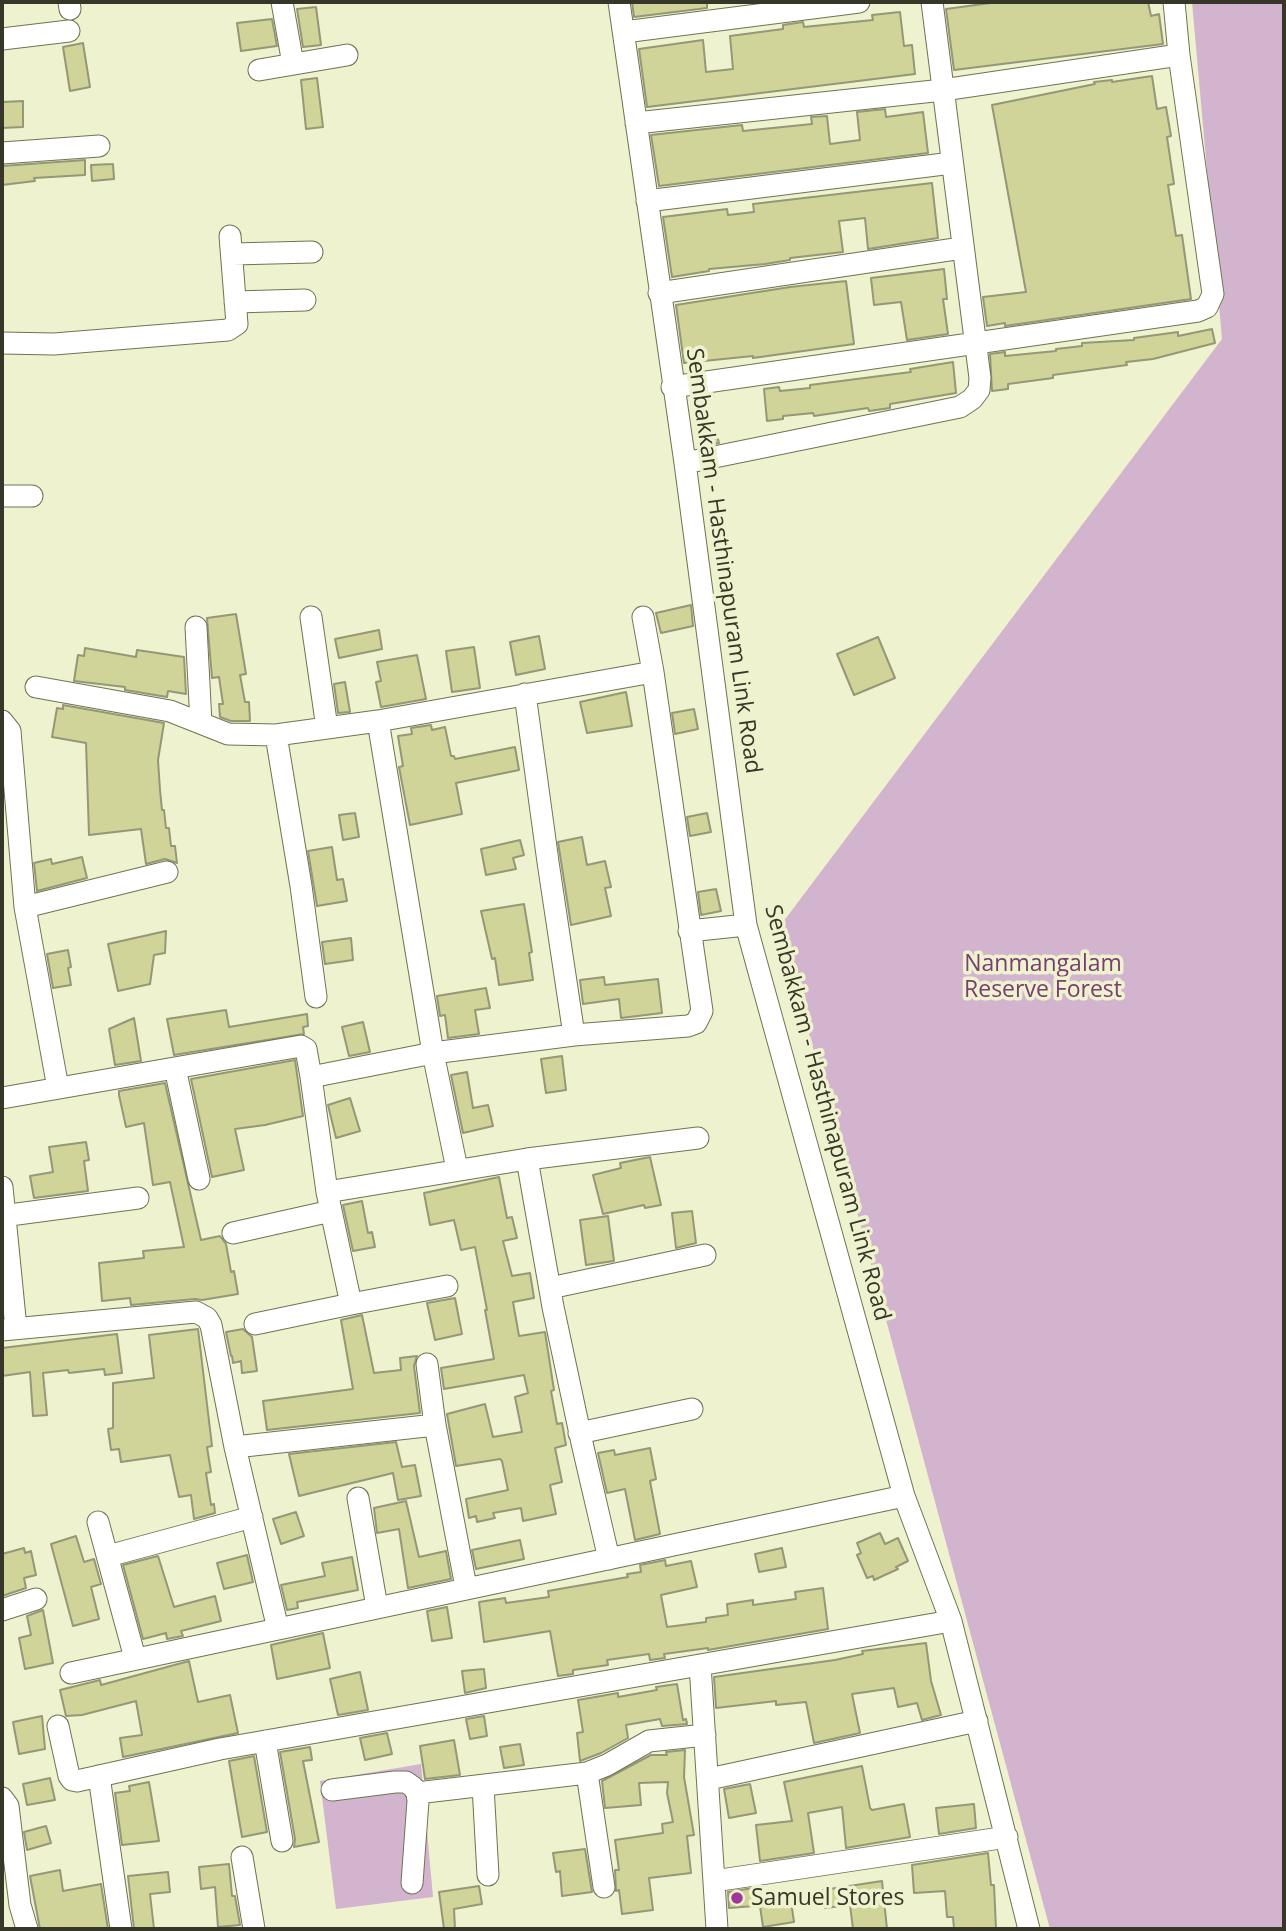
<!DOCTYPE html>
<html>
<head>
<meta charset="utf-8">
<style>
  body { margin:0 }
  #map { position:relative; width:1286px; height:1931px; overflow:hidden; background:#eef2ce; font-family:"Open Sans",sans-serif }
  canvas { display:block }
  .frame { position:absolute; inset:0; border:4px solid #363729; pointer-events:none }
</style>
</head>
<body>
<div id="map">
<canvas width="1286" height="1931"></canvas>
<div class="frame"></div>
</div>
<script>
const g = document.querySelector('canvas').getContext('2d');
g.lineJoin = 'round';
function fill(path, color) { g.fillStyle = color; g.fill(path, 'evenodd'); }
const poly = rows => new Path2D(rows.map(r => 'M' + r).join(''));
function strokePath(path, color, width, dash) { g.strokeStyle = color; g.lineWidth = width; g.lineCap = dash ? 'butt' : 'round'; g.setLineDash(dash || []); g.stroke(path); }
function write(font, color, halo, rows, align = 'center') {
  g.font = font + ' "Open Sans",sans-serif'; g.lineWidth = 7; g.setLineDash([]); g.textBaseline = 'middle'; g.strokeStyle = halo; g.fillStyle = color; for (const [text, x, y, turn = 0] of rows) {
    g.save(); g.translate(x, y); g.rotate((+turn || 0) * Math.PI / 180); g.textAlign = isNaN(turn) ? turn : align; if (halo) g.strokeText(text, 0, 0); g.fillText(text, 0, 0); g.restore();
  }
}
const green = poly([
  [1192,2,1284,2,1284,1929,1050,1929,780,926,1222,339],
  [421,1764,433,1897,336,1909,320,1781]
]);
const building = poly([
  [632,2,707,2,707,8,634,17,632,2],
  [998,2,1148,2,1151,16,1159,14,1163,44,954,70,946,9,998,2],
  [316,7,321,45,303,47,297,9,316,7],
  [900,12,904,46,912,45,915,74,647,107,639,49,703,40,706,72,733,69,730,36,783,29,783,25,803,22,804,27,873,20,872,15,900,12],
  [272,19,277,46,241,51,237,23,272,19],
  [83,43,90,87,70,91,63,47,83,43],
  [1152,76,1157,109,1166,107,1171,136,1167,137,1174,184,1168,185,1176,236,1182,235,1191,299,1005,326,1005,323,987,326,983,297,1026,292,992,105,1095,84,1094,82,1112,80,1112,82,1152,76],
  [317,78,323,127,306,129,301,80,317,78],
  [23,101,23,127,2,128,2,102,23,101],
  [885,109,886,117,923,112,928,153,659,186,651,135,742,125,743,131,812,124,811,117,827,116,830,144,860,140,857,112,885,109],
  [85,160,85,175,34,178,35,181,2,185,2,166,85,160],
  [113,164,114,179,92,181,91,165,113,164],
  [932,183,938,238,868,249,865,218,839,221,843,252,790,258,790,260,765,264,709,269,709,271,672,277,663,217,727,209,728,215,754,212,753,204,932,183],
  [944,269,947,299,943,299,948,334,907,340,901,302,874,305,871,278,944,269],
  [846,281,854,344,753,358,753,356,684,363,676,305,790,287,846,281],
  [1212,329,1215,343,1153,359,1126,362,1127,365,1053,375,1053,378,1008,384,1008,389,992,391,990,354,1005,352,1005,356,1056,351,1056,349,1082,346,1082,343,1134,340,1134,338,1178,332,1178,336,1212,329],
  [953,362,956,393,890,404,890,408,869,411,868,408,814,416,813,413,783,416,783,419,767,421,764,389,779,387,780,391,810,388,810,385,911,372,910,369,953,362],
  [716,432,719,443,704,446,701,436,716,432],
  [691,605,693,626,661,633,656,613,691,605],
  [236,614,246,674,240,675,245,702,249,702,250,721,231,721,220,717,219,704,223,704,219,677,212,678,207,618,236,614],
  [379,630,382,649,339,658,335,639,379,630],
  [539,636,545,669,516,675,510,642,539,636],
  [878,637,895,678,854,695,837,654,878,637],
  [474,647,480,688,452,692,446,651,474,647],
  [85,648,136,657,137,650,184,657,186,694,168,691,167,697,125,690,125,687,74,681,78,655,84,656,85,648],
  [417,655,426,699,381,707,376,682,381,681,377,662,417,655],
  [345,682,350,712,338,713,334,684,345,682],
  [626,692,632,726,587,733,580,702,626,692],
  [63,705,164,723,158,760,160,790,162,810,164,810,166,828,169,828,171,846,175,846,177,863,165,859,146,864,141,829,89,835,86,743,52,737,57,708,63,709,63,705],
  [694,709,698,729,675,734,672,713,694,709],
  [431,725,432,730,445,727,451,756,454,756,455,759,515,747,519,770,456,783,462,814,410,825,399,767,403,766,398,736,412,734,411,728,431,725],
  [355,813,359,837,343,840,339,815,355,813],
  [707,813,711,832,690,836,687,817,707,813],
  [582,837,587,865,605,861,611,887,605,888,611,916,571,925,558,842,582,837],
  [520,840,524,855,513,858,516,869,486,875,481,849,520,840],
  [332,847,337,880,343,879,347,901,317,906,308,851,332,847],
  [82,857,87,878,37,891,34,863,51,859,52,864,82,857],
  [716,889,721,911,701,915,698,892,716,889],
  [524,904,532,952,529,953,533,980,499,985,495,958,492,959,481,911,524,904],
  [166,931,165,953,154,955,150,984,118,991,108,944,166,931],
  [351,938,353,960,325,964,322,942,351,938],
  [68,950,71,967,68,968,71,985,53,988,47,954,68,950],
  [604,977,605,985,658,979,662,1013,621,1018,619,999,583,1004,580,980,604,977],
  [486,988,490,1008,475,1010,479,1034,448,1038,445,1015,440,1016,437,996,486,988],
  [226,1010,229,1027,307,1014,308,1026,303,1027,304,1034,174,1055,167,1019,226,1010],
  [134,1018,141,1061,115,1065,109,1029,134,1018],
  [363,1022,370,1052,349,1056,342,1027,363,1022],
  [562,1056,566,1090,546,1093,541,1059,562,1056],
  [295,1060,303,1116,265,1125,235,1129,244,1170,212,1177,191,1079,295,1060],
  [467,1072,473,1108,488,1105,493,1126,463,1133,451,1075,467,1072],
  [165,1083,201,1240,220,1236,226,1244,231,1272,234,1271,238,1294,202,1300,195,1299,131,1305,130,1298,102,1301,99,1263,144,1258,143,1251,184,1247,170,1182,153,1185,144,1123,126,1127,119,1095,119,1091,165,1083],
  [350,1098,360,1131,336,1138,328,1105,350,1098],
  [86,1142,89,1160,84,1161,88,1191,34,1198,30,1176,53,1172,49,1147,86,1142],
  [650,1157,661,1205,645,1208,644,1205,603,1214,593,1175,621,1168,620,1163,650,1157],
  [499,1177,507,1218,512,1217,517,1238,503,1241,512,1276,530,1273,534,1298,513,1302,519,1336,545,1332,554,1390,551,1391,557,1424,562,1423,566,1445,555,1448,562,1482,550,1485,556,1514,523,1521,521,1508,493,1513,495,1518,477,1522,476,1516,469,1518,466,1499,508,1490,502,1461,500,1459,456,1466,447,1414,485,1404,493,1437,522,1432,515,1397,528,1393,524,1375,444,1389,441,1368,494,1359,485,1310,487,1310,475,1247,461,1250,454,1220,430,1225,424,1193,499,1177],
  [362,1201,368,1233,372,1232,375,1247,353,1251,343,1205,362,1201],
  [692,1211,696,1243,676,1248,672,1213,692,1211],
  [608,1216,614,1261,586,1265,580,1220,608,1216],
  [455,1298,462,1334,435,1340,427,1303,455,1298],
  [362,1315,374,1373,401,1370,400,1358,417,1356,414,1366,420,1413,267,1430,263,1401,353,1389,341,1320,362,1315],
  [198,1329,212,1446,207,1447,211,1472,206,1473,211,1505,214,1504,215,1513,194,1519,191,1495,179,1497,170,1455,121,1462,119,1449,111,1450,108,1429,113,1428,113,1383,154,1378,149,1335,198,1329],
  [243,1329,252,1337,257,1371,242,1373,241,1361,233,1363,232,1356,231,1356,226,1332,243,1329],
  [117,1334,122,1373,105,1375,104,1369,69,1373,68,1370,43,1373,47,1415,33,1416,30,1372,2,1376,2,1348,117,1334],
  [396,1442,402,1467,415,1465,421,1496,398,1500,393,1473,299,1496,289,1454,396,1442],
  [650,1448,656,1479,650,1481,660,1534,635,1540,625,1489,607,1493,598,1453,614,1450,615,1455,650,1448],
  [406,1501,419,1557,446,1551,451,1579,408,1588,399,1529,377,1533,374,1508,406,1501],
  [296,1512,304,1536,281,1544,273,1519,296,1512],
  [880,1533,885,1544,898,1538,908,1561,896,1567,898,1569,874,1580,873,1576,867,1578,857,1555,861,1553,857,1543,880,1533],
  [76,1536,84,1562,94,1559,101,1584,91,1587,99,1619,73,1626,51,1544,76,1536],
  [520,1540,524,1559,476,1569,472,1550,520,1540],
  [24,1548,25,1553,31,1551,36,1575,24,1578,26,1588,2,1596,2,1554,24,1548],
  [782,1548,786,1567,759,1572,755,1554,782,1548],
  [247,1555,253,1582,224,1589,217,1563,247,1555],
  [158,1556,174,1607,215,1596,221,1621,181,1631,183,1636,167,1639,166,1633,143,1639,123,1565,158,1556],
  [352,1557,358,1590,297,1602,298,1608,287,1610,281,1585,325,1576,322,1563,352,1557],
  [665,1560,666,1566,691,1561,697,1587,661,1595,667,1627,706,1622,706,1618,728,1615,727,1604,753,1600,753,1605,796,1599,795,1592,823,1588,828,1629,708,1650,708,1648,664,1654,665,1658,650,1660,649,1654,607,1660,608,1665,573,1670,573,1674,558,1676,550,1631,484,1642,479,1602,505,1598,506,1603,549,1597,548,1591,628,1577,627,1574,641,1572,640,1565,665,1560],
  [447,1607,452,1638,432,1641,427,1611,447,1607],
  [43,1610,53,1663,25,1669,19,1638,31,1635,27,1616,43,1610],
  [323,1633,330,1668,277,1679,271,1645,323,1633],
  [926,1643,931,1681,941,1715,922,1720,917,1703,898,1707,894,1688,852,1694,860,1733,814,1743,806,1702,776,1705,776,1701,716,1708,714,1677,835,1660,863,1654,862,1651,926,1643],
  [189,1661,198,1702,230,1695,238,1733,123,1757,120,1738,142,1735,136,1701,82,1715,66,1716,60,1690,100,1680,101,1685,189,1661],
  [484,1669,486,1688,465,1693,462,1671,484,1669],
  [360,1672,368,1710,338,1715,330,1679,360,1672],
  [677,1684,683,1720,686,1719,687,1724,662,1726,660,1719,626,1725,628,1738,601,1753,580,1761,577,1733,583,1732,578,1700,618,1693,618,1697,657,1690,656,1687,677,1684],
  [42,1716,45,1749,19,1754,13,1722,42,1716],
  [484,1716,487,1736,470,1739,466,1719,484,1716],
  [387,1733,392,1754,365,1760,360,1738,387,1733],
  [454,1740,460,1775,425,1779,420,1746,454,1740],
  [520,1744,524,1765,504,1768,500,1747,520,1744],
  [310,1747,312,1760,303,1761,319,1842,294,1847,295,1839,280,1752,310,1747],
  [685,1750,684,1777,694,1835,687,1836,691,1873,649,1878,653,1910,622,1914,619,1890,616,1891,615,1870,619,1870,615,1840,663,1833,662,1824,673,1822,667,1793,668,1782,639,1783,641,1805,605,1808,602,1781,651,1755,667,1755,666,1752,685,1750],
  [254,1756,267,1832,242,1837,229,1761,254,1756],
  [862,1766,870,1808,872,1810,904,1804,910,1837,846,1848,842,1807,808,1813,814,1853,760,1861,756,1825,792,1821,784,1782,862,1766],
  [50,1778,55,1800,27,1805,23,1784,50,1778],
  [149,1782,159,1841,122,1845,115,1793,130,1791,129,1786,149,1782],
  [750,1784,756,1813,729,1818,724,1789,750,1784],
  [974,1804,976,1828,939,1834,936,1808,974,1804],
  [46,1826,51,1843,27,1850,24,1832,46,1826],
  [585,1849,592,1892,562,1896,560,1871,556,1872,553,1853,585,1849],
  [988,1853,991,1885,994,1885,996,1929,954,1929,953,1917,947,1917,945,1891,914,1893,912,1865,988,1853],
  [229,1864,232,1896,235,1896,240,1925,218,1927,215,1887,201,1889,199,1867,229,1864],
  [60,1870,63,1891,101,1884,108,1929,40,1929,30,1876,60,1870],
  [168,1872,170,1892,150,1894,154,1929,134,1929,128,1876,168,1872],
  [882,1881,887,1929,853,1929,850,1905,825,1908,823,1890,882,1881],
  [479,1886,482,1904,454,1909,455,1929,444,1929,439,1892,479,1886],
  [753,1888,754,1906,729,1908,728,1892,753,1888],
  [790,1894,794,1922,763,1927,759,1899,790,1894]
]);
const minor = poly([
  [69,2,70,9],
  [282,2,293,64],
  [619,2,685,463,746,925,904,1496,951,1621,1029,1929],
  [624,32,859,2],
  [2,39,69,31],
  [259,70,347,55],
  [636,123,943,90,1179,55],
  [2,153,99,146],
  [647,201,952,163],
  [233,254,312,252],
  [659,293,962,248],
  [235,302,305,300],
  [2,343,54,344,228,330,237,324,230,236],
  [672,387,1198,311,1207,307,1213,294,1179,55,1174,2],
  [685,463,960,407,972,399,979,390,980,378,932,2],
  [2,496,32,496],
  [311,617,327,728],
  [643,617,653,672],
  [196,627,201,723],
  [525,694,548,862,574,1035],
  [2,721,10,731,25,907,58,1088],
  [378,721,433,1053,457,1169],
  [276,735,301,886,316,997],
  [25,907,167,872],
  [689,931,746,925],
  [175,1068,199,1179],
  [311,1077,327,1192,351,1304,447,1286],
  [2,1098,301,1046,306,1049,311,1077,433,1053,574,1035,688,1026,696,1023,702,1011,653,672,378,721,276,735,228,734,170,711,36,687],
  [527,1159,553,1307,582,1443,609,1559],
  [2,1187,16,1328],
  [327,1192,527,1159,698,1138],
  [2,1216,138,1198],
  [233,1233,331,1211],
  [550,1288,705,1255],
  [255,1324,351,1304],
  [2,1330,196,1312,207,1318,211,1325,235,1447,278,1629],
  [427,1364,435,1425,466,1587],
  [579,1433,692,1409],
  [235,1447,435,1425],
  [358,1498,377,1607],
  [98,1522,135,1658],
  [108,1556,252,1517],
  [2,1610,36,1599],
  [700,1665,717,1929],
  [71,1673,904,1496],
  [58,1726,69,1776,72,1780,77,1781,220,1749,951,1621],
  [265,1741,282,1841],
  [587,1773,604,1887],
  [99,1776,121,1929],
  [709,1779,977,1721],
  [483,1786,488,1875],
  [332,1790,395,1782,406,1782,413,1787,417,1793,418,1801,412,1883],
  [417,1793,587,1773,607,1765,649,1741,705,1735],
  [2,1798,8,1806,20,1905,27,1929],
  [242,1857,254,1929],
  [714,1881,1007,1837]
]);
const markers = [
  [737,1898,7,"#a23799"]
];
const streetNames = [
  ["Sembakkam - Hasthinapuram Link Road",723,561,82],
  ["Sembakkam - Hasthinapuram Link Road",827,1113,75]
];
const parkNames = [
  ["Nanmangalam",1043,964],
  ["Reserve Forest",1043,990]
];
const poiNames = [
  ["Samuel Stores",751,1898]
];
fill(green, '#d3b4ce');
fill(building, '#d0d499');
strokePath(building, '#959776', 2);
strokePath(minor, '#707353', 23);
strokePath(minor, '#fff', 21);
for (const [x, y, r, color] of markers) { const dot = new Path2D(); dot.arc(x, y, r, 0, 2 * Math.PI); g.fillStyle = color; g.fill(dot); strokePath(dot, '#eef2ce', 2.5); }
write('23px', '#363729', '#eef2ce', streetNames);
write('23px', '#783e71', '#eef2ce', parkNames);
write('23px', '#363729', '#eef2ce', poiNames, 'left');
</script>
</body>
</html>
